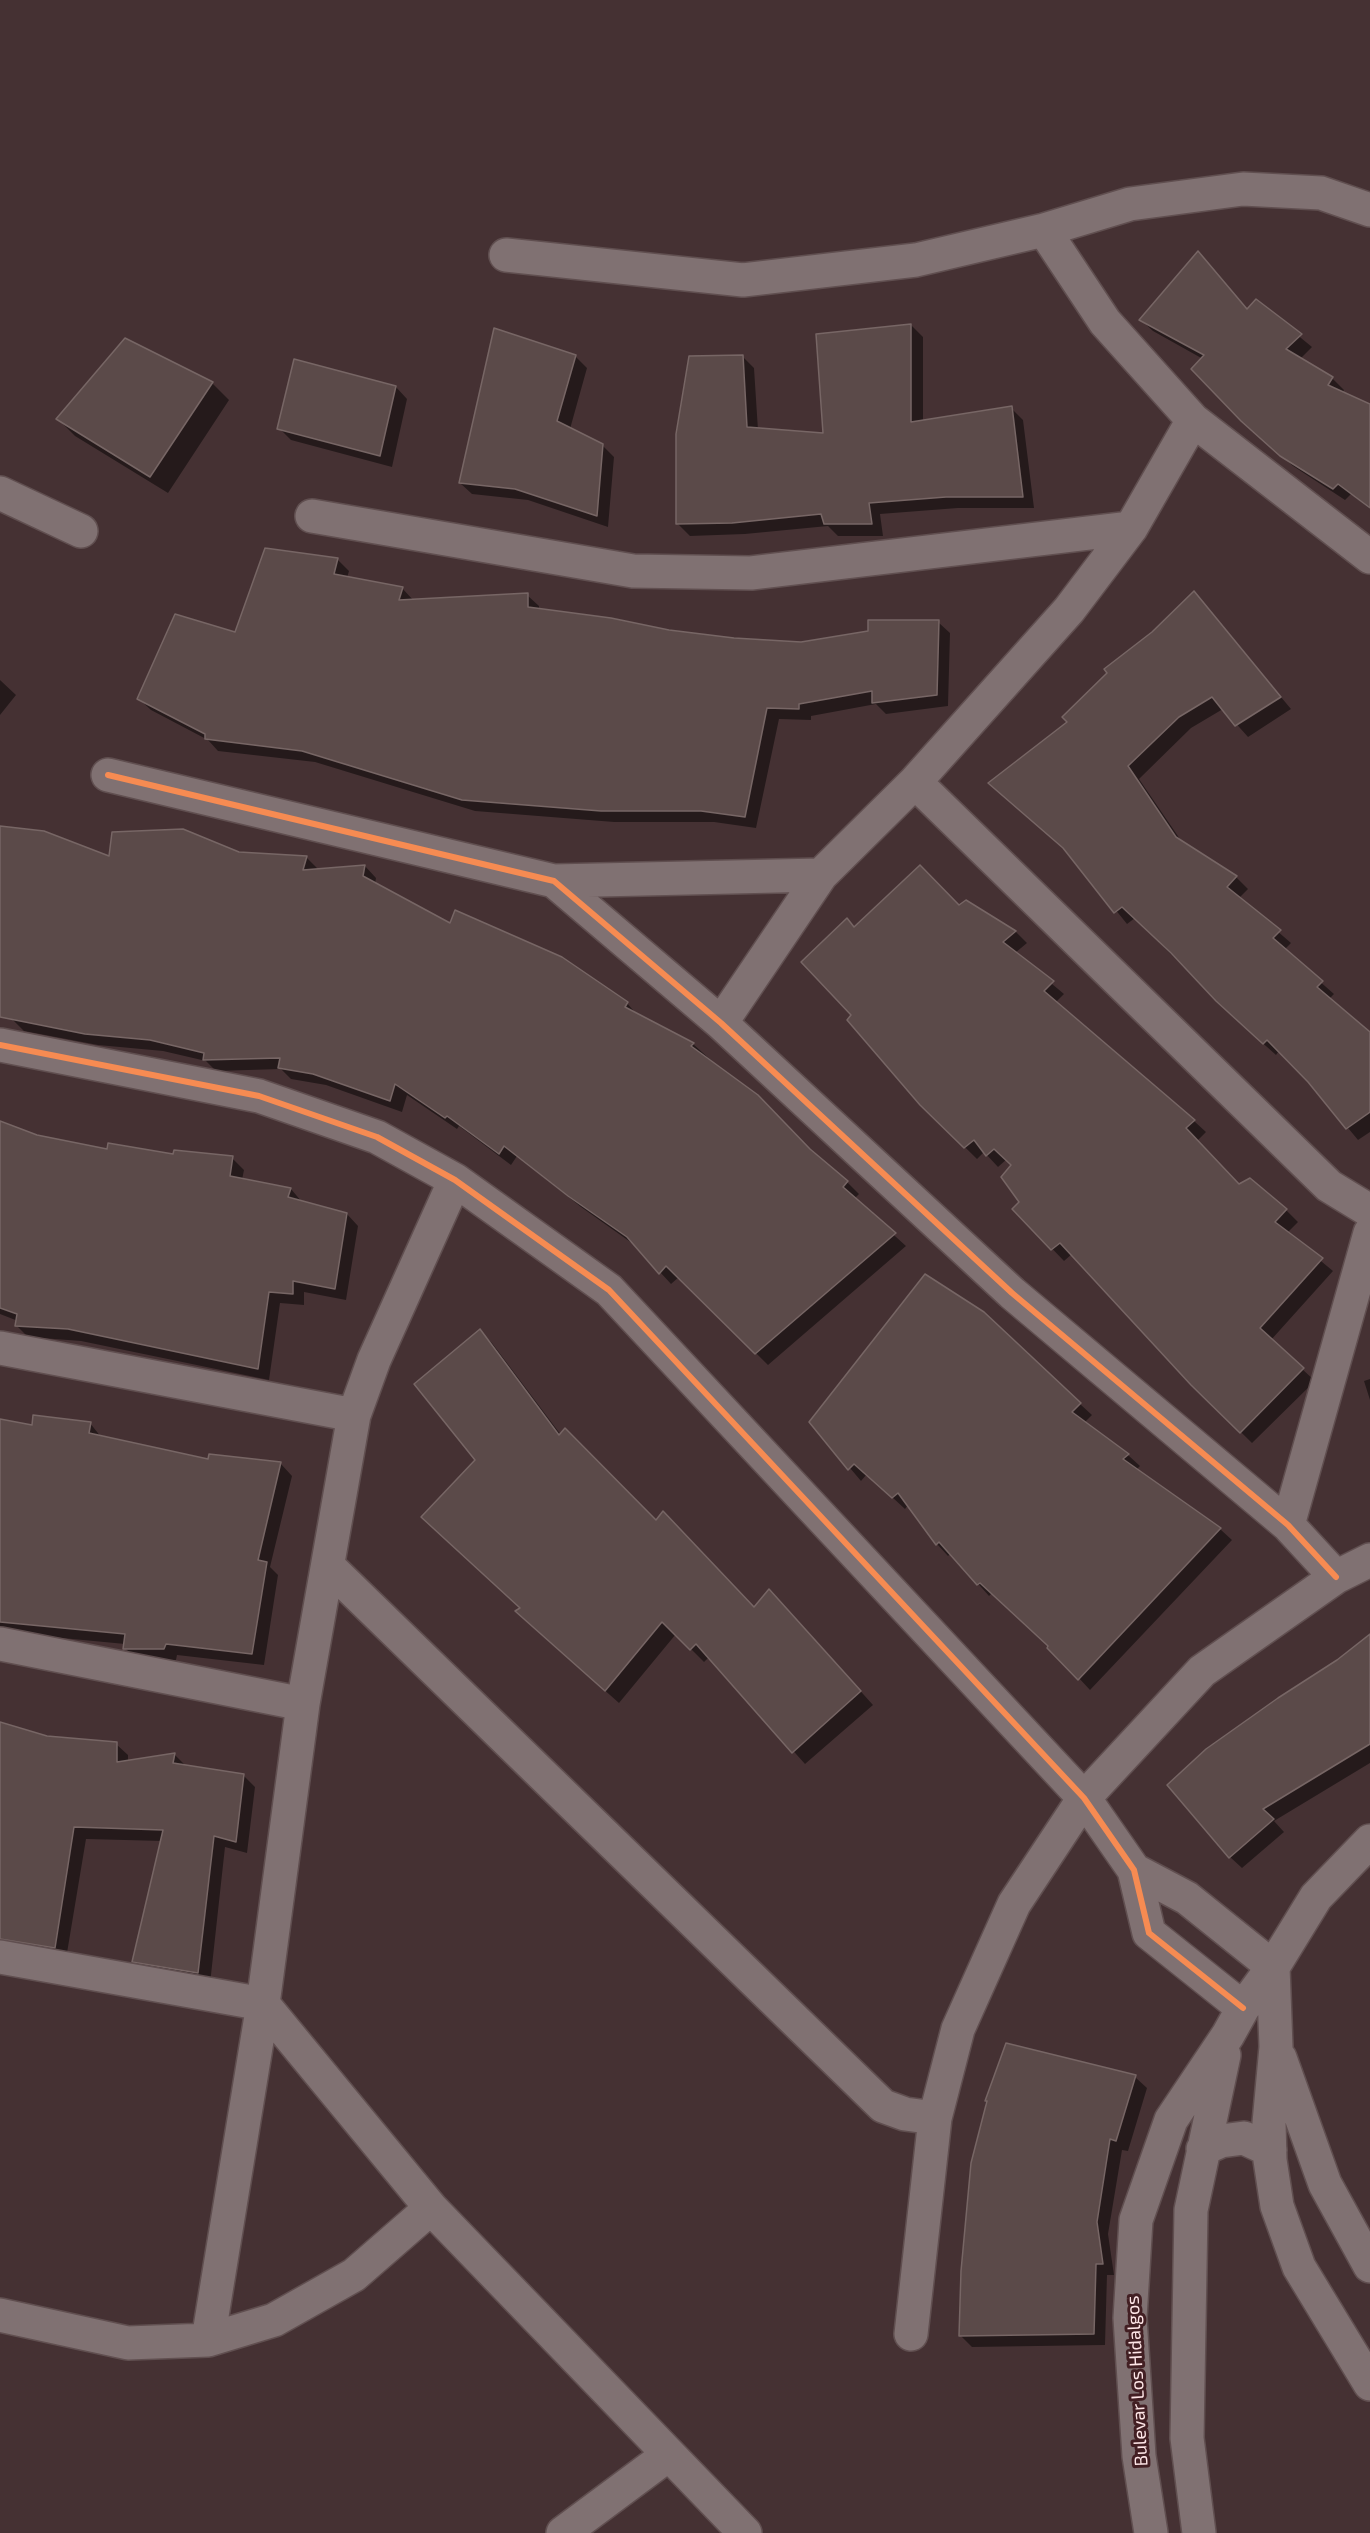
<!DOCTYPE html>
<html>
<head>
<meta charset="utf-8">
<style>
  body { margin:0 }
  canvas { display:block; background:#453133 }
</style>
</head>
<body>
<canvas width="1370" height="2533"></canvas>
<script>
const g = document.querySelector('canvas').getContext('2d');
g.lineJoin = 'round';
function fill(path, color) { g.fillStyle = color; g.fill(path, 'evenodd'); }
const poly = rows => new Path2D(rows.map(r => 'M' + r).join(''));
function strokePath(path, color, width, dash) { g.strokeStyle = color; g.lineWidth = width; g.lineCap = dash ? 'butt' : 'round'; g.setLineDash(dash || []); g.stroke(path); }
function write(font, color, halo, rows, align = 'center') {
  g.font = font + ' "Exo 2",sans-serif'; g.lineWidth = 6; g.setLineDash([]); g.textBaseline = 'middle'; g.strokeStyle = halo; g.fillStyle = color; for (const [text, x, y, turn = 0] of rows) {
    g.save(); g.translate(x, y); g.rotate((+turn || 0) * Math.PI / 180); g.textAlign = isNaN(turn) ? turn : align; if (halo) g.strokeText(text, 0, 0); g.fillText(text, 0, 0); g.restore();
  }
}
const shadow = poly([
  [1209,265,1248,310,1256,301,1312,347,1300,359,1332,378,1344,390,1342,393,1370,405,1370,509,1351,494,1345,500,1293,466,1255,432,1203,359,1153,331,1141,320],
  [911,325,923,337,923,422,1011,408,1023,420,1034,508,958,508,880,514,883,536,838,536,828,526,745,534,690,536,678,524,742,356,754,368,758,430,825,435],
  [575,356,587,368,570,429,602,445,614,457,608,527,528,500,472,494,460,483],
  [212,383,229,400,168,493,75,436,58,419],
  [396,387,407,399,392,467,291,440,279,428],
  [337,559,349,571,347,578,402,588,414,601,527,595,539,606,539,610,734,640,801,644,938,622,950,633,948,706,886,714,876,704,811,716,811,720,779,719,756,828,714,822,614,822,475,811,315,762,218,751,208,740,151,710,139,699,236,634],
  [1194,593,1291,709,1248,737,1223,709,1191,728,1139,779,1182,842,1236,877,1248,889,1239,898,1291,943,1284,950,1334,994,1329,999,1370,1034,1370,1132,1358,1140,1309,1081,1279,1051,1276,1055,1229,1013,1135,918,1127,924,1069,852,990,784,1069,722],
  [0,680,16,695,0,715],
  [0,827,110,858,239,854,306,857,318,869,365,866,376,878,375,884,451,925,627,1003,638,1016,693,1044,847,1182,859,1194,854,1199,906,1246,768,1365,679,1277,671,1284,636,1246,581,1207,517,1156,511,1165,459,1126,457,1129,407,1095,402,1112,326,1085,291,1079,281,1069,216,1071,206,1061,163,1051,98,1045,24,1031,12,1019,0,1015],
  [966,902,1016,932,1027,943,1015,953,1064,994,1056,1002,1194,1121,1206,1132,1197,1141,1239,1186,1250,1180,1286,1210,1298,1222,1287,1233,1333,1271,1271,1340,1315,1381,1252,1443,1192,1384,1072,1254,1064,1261,1014,1209,1021,1203,1013,1165,1007,1159,998,1167,984,1152,977,1159,921,1104,853,1014,855,929,959,907],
  [0,1123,37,1137,108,1150,232,1158,244,1170,242,1180,291,1189,302,1202,347,1214,358,1226,346,1300,304,1292,304,1305,280,1303,269,1380,81,1341,28,1337,17,1326,18,1321,0,1314],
  [480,1331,492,1343,561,1435,754,1608,782,1604,873,1705,805,1764,709,1657,704,1662,676,1634,619,1703,530,1624,477,1460],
  [1370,1379,1370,1400,1364,1381],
  [1080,1404,1092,1415,1084,1423,1128,1455,1140,1466,1136,1470,1220,1529,1232,1540,1090,1690,1050,1647,992,1593,989,1596,951,1553,948,1556,937,1544,908,1505,905,1509,867,1474,861,1481,811,1422],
  [0,1420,33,1427,90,1423,101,1437,209,1460,281,1464,292,1476,270,1567,278,1575,264,1665,177,1655,176,1660,137,1660,125,1648,125,1644,20,1634,0,1628],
  [1370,1635,1370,1763,1274,1821,1284,1832,1242,1868,1230,1857,1338,1662],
  [0,1725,47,1738,116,1744,128,1755,128,1762,175,1755,187,1767,243,1775,255,1787,247,1853,225,1847,210,1984,146,1973,134,1961,162,1841,86,1839,66,1959,0,1947],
  [1135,2077,1147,2088,1128,2151,1122,2150,1108,2234,1114,2275,1107,2275,1105,2345,972,2347,960,2335,986,2100]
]);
const building = poly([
  [1198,251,1247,309,1256,299,1302,334,1286,349,1333,377,1328,385,1370,404,1370,508,1338,484,1333,489,1280,456,1241,421,1191,369,1204,355,1139,320,1198,251],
  [911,324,911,422,1012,406,1023,497,946,497,869,503,872,524,824,524,821,514,732,523,676,524,676,434,689,356,743,355,747,427,823,433,816,334,911,324],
  [494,328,576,355,557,421,603,444,597,516,515,489,459,483,494,328],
  [125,338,213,382,150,477,56,419,125,338],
  [294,359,396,386,380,456,277,429,294,359],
  [265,548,338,558,334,574,403,587,399,600,528,593,528,607,611,618,669,630,734,638,801,642,868,631,868,620,939,620,937,695,872,703,872,691,799,704,799,709,767,708,745,817,701,811,601,811,462,800,302,751,205,739,205,734,137,699,175,614,235,632,265,548],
  [1194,591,1281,697,1235,726,1212,697,1179,717,1128,766,1176,837,1237,876,1227,887,1281,930,1273,938,1323,981,1317,987,1370,1032,1370,1112,1346,1129,1308,1082,1267,1040,1263,1044,1216,1001,1171,953,1122,907,1114,913,1063,848,988,783,1067,722,1062,717,1107,673,1104,669,1152,632,1194,591],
  [0,826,44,831,109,856,112,832,183,829,239,852,307,856,303,870,365,865,363,876,450,923,455,910,562,957,628,1002,625,1007,694,1043,691,1046,758,1095,810,1149,848,1181,843,1187,896,1233,755,1354,666,1266,659,1274,627,1237,568,1196,504,1146,499,1154,447,1116,445,1118,395,1084,390,1101,313,1074,278,1068,280,1058,203,1060,204,1053,150,1040,85,1034,0,1017,0,826],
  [920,865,959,905,966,900,1016,931,1003,942,1054,981,1044,991,1195,1120,1186,1128,1239,1184,1250,1178,1287,1209,1275,1222,1323,1258,1260,1328,1304,1368,1240,1433,1191,1385,1060,1243,1051,1250,1012,1209,1019,1202,1001,1177,1011,1165,994,1149,986,1156,974,1140,964,1148,920,1105,847,1020,851,1015,801,962,847,918,854,927,920,865],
  [0,1121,37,1135,107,1149,108,1143,173,1154,174,1150,233,1156,230,1176,291,1188,288,1197,347,1213,335,1289,293,1281,293,1294,269,1292,258,1369,68,1329,15,1326,17,1314,0,1308,0,1121],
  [925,1274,984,1312,1081,1403,1072,1412,1129,1454,1123,1459,1221,1528,1078,1680,1047,1648,1048,1646,980,1583,977,1585,939,1542,936,1545,898,1493,892,1498,854,1464,848,1470,809,1422,925,1274],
  [480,1329,559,1435,565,1428,656,1520,663,1511,754,1607,769,1589,861,1691,792,1753,696,1644,690,1650,662,1622,605,1691,515,1611,520,1608,421,1517,475,1460,414,1384,480,1329],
  [33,1415,91,1422,89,1433,208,1459,209,1454,281,1462,258,1560,267,1562,252,1654,166,1644,164,1649,123,1649,125,1634,0,1622,0,1419,32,1425,33,1415],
  [1370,1634,1370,1744,1263,1809,1274,1819,1229,1858,1167,1785,1206,1749,1278,1698,1337,1660,1370,1634],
  [0,1722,47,1736,117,1742,117,1762,175,1753,173,1763,244,1774,236,1842,214,1836,198,1973,132,1962,163,1830,74,1827,55,1948,0,1939,0,1722],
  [1006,2043,1136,2075,1116,2141,1110,2139,1097,2222,1103,2264,1096,2264,1094,2334,959,2336,961,2271,971,2163,987,2101,985,2101,1006,2043]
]);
const street = poly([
  [1044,230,1105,322,1193,420,1370,557],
  [506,255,743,280,916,260,1044,230,1130,204,1243,189,1321,193,1370,210],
  [0,493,81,531],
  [312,516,633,571,751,573,1131,528],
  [108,775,554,881,721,1023,1012,1293,1288,1525,1336,1577],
  [915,782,1329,1186,1370,1211],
  [554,881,821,875,915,782,1069,610,1131,528,1193,420],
  [721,1023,821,875],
  [0,1045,259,1096,377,1137,455,1180,609,1290,1084,1798,1134,1870,1149,1933,1243,2008],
  [0,1348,354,1415],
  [1288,1525,1370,1233],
  [329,1567,883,2106,905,2114,935,2118],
  [0,1644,303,1704],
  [1134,1870,1187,1898,1273,1967,1276,2047,1269,2123,1270,2160,1277,2206,1299,2267,1370,2384],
  [0,1957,263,2004,431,2208,745,2533],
  [1280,2058,1325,2184,1370,2266],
  [1203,2149,1221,2141,1244,2138,1270,2150],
  [0,2315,128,2343,208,2340,274,2320,354,2275,431,2208],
  [911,2334,935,2118,958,2029,1014,1904,1084,1798,1202,1671,1336,1577,1370,1560],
  [208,2340,263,2004,303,1704,354,1415,374,1360,455,1180],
  [563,2533,668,2455],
  [1151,2533,1139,2456,1130,2318,1136,2220,1171,2120,1228,2035,1243,2008,1273,1967,1316,1897,1370,1841],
  [1199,2533,1187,2438,1191,2210,1224,2055]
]);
const cycleway = poly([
  [108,775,554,881,721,1023,1012,1293,1288,1525,1336,1577],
  [0,1045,259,1096,377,1137,455,1180,609,1290,1084,1798,1134,1870,1149,1933,1243,2008]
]);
const streetNames = [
  ["Bulevar Los Hidalgos",1137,2381,-93]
];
fill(shadow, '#0007');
fill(building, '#5b4a49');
strokePath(building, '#776665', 1.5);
strokePath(street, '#604f50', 36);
strokePath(street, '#807172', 33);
strokePath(cycleway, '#f68b52', 6);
write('18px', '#fee6e7', '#421f23', streetNames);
</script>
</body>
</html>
